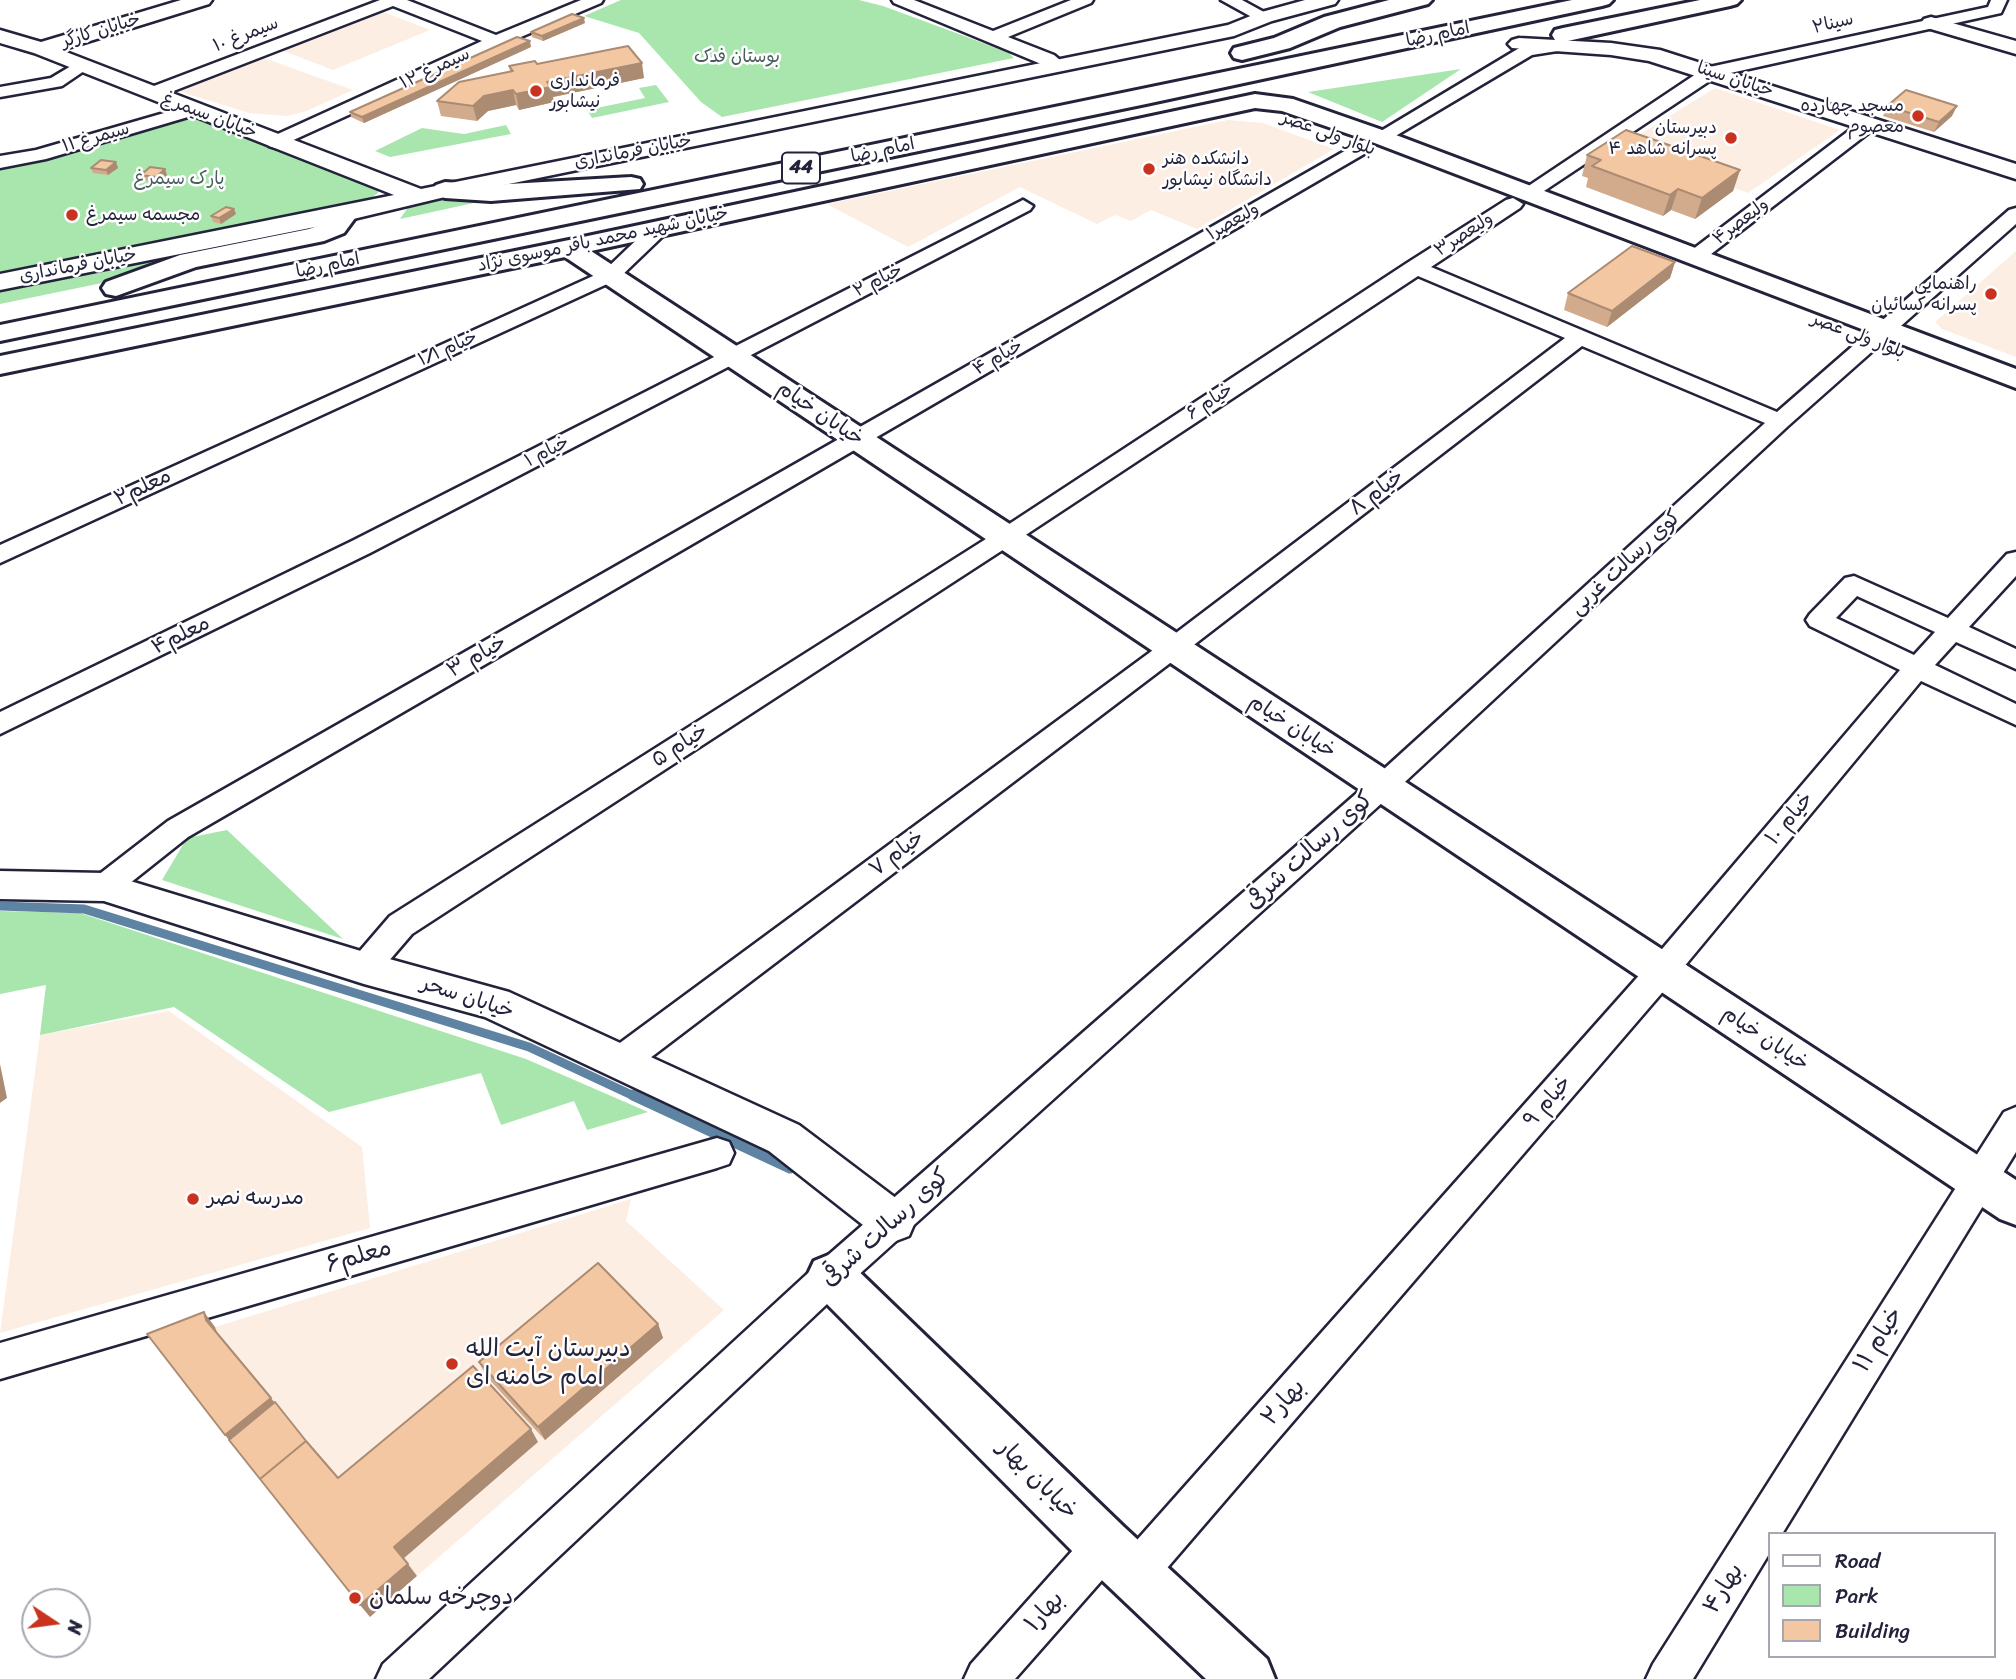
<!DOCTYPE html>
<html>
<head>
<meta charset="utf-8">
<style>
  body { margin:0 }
  #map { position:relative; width:2016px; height:1679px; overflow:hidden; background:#fff; font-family:Sriracha,sans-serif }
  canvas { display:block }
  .legend { position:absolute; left:1768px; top:1532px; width:228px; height:126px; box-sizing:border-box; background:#fff; border:2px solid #a7a7b1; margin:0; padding:9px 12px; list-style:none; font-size:21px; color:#22223b }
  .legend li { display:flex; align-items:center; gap:14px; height:35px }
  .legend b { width:35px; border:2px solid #a7a7b1 }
  .north { position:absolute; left:21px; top:1588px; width:70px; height:70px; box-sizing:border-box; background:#fff; border:2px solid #a7a7b1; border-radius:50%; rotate:103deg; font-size:19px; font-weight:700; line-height:28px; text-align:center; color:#22223b }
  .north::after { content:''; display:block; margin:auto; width:24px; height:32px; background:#c8321e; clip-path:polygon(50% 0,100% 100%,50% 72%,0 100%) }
</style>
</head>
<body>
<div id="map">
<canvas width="2016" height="1679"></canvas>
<ul class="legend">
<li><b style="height:9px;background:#fff"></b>Road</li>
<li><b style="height:19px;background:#a8e6ad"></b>Park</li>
<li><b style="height:19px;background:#f4c7a3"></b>Building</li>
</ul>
<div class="north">N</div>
</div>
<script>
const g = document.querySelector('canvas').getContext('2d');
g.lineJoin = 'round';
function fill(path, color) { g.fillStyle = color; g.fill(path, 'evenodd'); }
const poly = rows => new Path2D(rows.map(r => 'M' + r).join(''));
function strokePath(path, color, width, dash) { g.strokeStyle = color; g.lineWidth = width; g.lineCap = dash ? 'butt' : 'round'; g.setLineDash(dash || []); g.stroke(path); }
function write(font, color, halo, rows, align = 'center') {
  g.font = font + ' Sriracha,"Playpen Sans Arabic",sans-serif'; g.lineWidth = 5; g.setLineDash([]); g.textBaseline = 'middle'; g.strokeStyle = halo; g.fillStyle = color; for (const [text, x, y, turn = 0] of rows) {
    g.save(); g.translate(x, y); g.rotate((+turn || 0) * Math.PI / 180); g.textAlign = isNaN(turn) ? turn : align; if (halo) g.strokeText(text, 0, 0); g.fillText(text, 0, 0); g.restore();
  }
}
const built = poly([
  [381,11,430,30,333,70,278,49,369,13],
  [261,57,353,90,304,112,287,116,249,113,175,90],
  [1715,88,1840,130,1748,193,1621,146],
  [1228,120,1263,123,1334,149,1197,229,1151,210,1131,221,1115,215,1097,224,1020,187,908,247,827,204],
  [2016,251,2016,357,1942,329,1935,322],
  [169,1011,362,1147,370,1228,0,1333,40,1035],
  [631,1199,626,1221,724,1310,417,1576,218,1335,215,1327]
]);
const green = poly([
  [621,0,859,0,883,6,967,37,1009,53,1014,58,722,117,701,102,639,33,584,16],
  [1461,69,1382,122,1308,92],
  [656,85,669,102,592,118,587,110,645,98,639,88],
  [186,115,369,184,378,189,378,193,365,202,0,276,0,169],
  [506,125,511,134,390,157,375,151,422,128,464,134],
  [451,196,492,199,400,219,409,206],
  [303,230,112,281,0,304,0,289],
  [227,830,343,939,162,880,187,838],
  [0,911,80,913,526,1059,648,1112,587,1130,574,1101,501,1125,481,1073,329,1112,174,1007,40,1035,46,985,0,994]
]);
const streamFar1 = poly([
  [0,906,84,909,529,1047,636,1097]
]);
const stream = poly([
  [633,1095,790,1168]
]);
const minor = poly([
  [380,0,407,0,496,35,581,0,603,0,601,3,502,45,276,148,269,146,267,142,269,138,482,41,393,6,158,97,152,98,143,93,146,89,380,0],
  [892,0,914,0,993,31,1071,0,1093,0,1091,3,1008,37,1054,55,1067,66,1058,71,894,3,892,0],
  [1221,0,1242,0,1273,17,1265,22,1259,21,1221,0],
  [1991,0,2007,0,2001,13,1717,76,1535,197,1528,199,1518,193,1705,68,1988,7,1991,0],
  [1564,40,1573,45,1570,49,1532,55,1387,141,1380,143,1371,137,1521,47,1564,40],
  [81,60,90,65,87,69,62,86,0,97,0,87,51,78,81,60],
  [192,105,198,106,201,110,198,114,46,159,0,168,0,156,36,150,192,105],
  [1869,119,1878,124,1875,128,1702,261,1688,261,1685,257,1688,253,1863,120,1869,119],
  [1364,140,1371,142,1373,146,1371,150,188,837,115,895,104,899,93,895,89,887,93,879,168,821,1364,140],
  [1513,198,1523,204,1520,208,1431,267,1777,412,2009,210,2016,208,2016,224,1788,426,1393,793,844,1288,429,1679,376,1679,383,1664,818,1264,1373,779,1765,423,1582,346,1182,654,633,1071,621,1075,609,1071,604,1061,609,1051,1164,642,1565,338,1418,276,1015,542,412,934,375,977,364,981,353,977,348,968,353,959,390,916,997,532,1407,263,1506,200,1513,198],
  [1023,200,1033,206,1030,210,370,553,0,734,0,712,352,541,1023,200],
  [660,222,667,224,670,228,667,232,618,279,0,563,0,545,604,271,653,224,660,222],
  [2016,552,2016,576,1969,627,2016,649,2016,669,1956,642,1935,665,2016,704,2016,725,1921,681,1673,980,1149,1589,1134,1595,1119,1589,1113,1574,1118,1562,1015,1679,964,1679,971,1664,1090,1531,1105,1525,1120,1531,1126,1546,1121,1558,1651,962,1900,670,1810,626,1806,620,1810,614,1845,578,1854,576,1948,618,2007,554,2016,552],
  [1857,596,1935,632,1914,655,1836,618,1857,596],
  [2016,1107,2016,1152,1782,1534,1769,1534,1769,1554,1693,1679,1646,1679,1653,1664,2004,1112,2016,1107],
  [717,1138,729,1142,734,1153,729,1164,717,1168,0,1379,0,1343,717,1138]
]);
const tertiary = poly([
  [181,0,212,0,209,4,61,50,421,189,1228,25,1258,13,1305,0,1338,0,1335,4,1272,21,1234,36,445,197,345,221,0,290,0,274,394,195,34,53,0,43,0,30,41,42,181,0],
  [1931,17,2016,41,2016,54,1924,27,1921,23,1924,19,1931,17],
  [1519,38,1611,43,1660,50,2016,164,2016,179,1649,61,1611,55,1512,48,1508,44,1512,40,1519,38],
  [0,871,104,873,364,952,509,992,799,1125,909,1208,915,1222,909,1236,893,1242,877,1236,769,1151,485,1017,364,984,104,901,0,899,0,871]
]);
const secondary = poly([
  [1255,94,1293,99,1388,132,2016,369,2016,388,1372,142,1282,111,1255,108,591,251,2016,1180,2016,1225,2000,1219,565,257,0,374,0,356,569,240,1255,94],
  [831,1254,848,1261,1124,1527,1267,1659,1275,1679,1206,1679,1086,1565,814,1291,807,1276,814,1261,831,1254]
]);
const trunk = poly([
  [1389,0,1432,0,1428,4,1340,27,1290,48,1242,60,1234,58,1231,53,1234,48,1274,38,1324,17,1389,0],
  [1572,0,1613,0,1609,4,1602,6,1146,104,0,341,0,325,1572,0],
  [1700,0,1741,0,1737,4,1730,6,1563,42,1555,40,1552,35,1555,30,1563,28,1700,0],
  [631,177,640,179,643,184,640,189,491,201,445,198,436,195,432,190,436,185,445,182,491,185,631,177],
  [345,206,354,209,358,214,344,233,324,241,196,267,116,296,106,294,102,288,106,282,180,255,309,229,326,223,336,209,345,206]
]);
const wall = poly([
  [585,23,543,41,532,37,531,32],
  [531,47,364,123,351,117,350,112],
  [537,64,644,78,553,97,554,102,519,110,516,105,488,111,477,121,441,116,437,101,510,72,509,66],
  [1887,106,1952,116,1934,132,1883,116],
  [1587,155,1740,170,1733,191,1695,219,1671,210,1663,216,1586,187,1588,178,1582,176],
  [116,162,118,168,108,175,93,173,91,168],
  [141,175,167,175,158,182,143,180],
  [236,214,221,224,213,222,211,216],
  [1675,262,1670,278,1607,327,1564,310,1568,293],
  [658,1324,663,1338,545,1440,486,1376,479,1362]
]);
const shadedWall = poly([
  [584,18,585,23,543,41,542,36],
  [530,41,531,47,364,123,362,117],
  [642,63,644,78,553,97,554,102,519,110,516,94,547,82],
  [513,90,516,105,488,111,477,121,473,106,484,96],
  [1957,106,1952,116,1934,132,1939,122],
  [116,162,118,168,108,175,106,170],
  [165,169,167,175,158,182,156,177],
  [1740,170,1733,191,1695,219,1702,198],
  [1678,189,1671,210,1663,216,1670,195],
  [234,209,236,214,221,224,219,218],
  [1675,262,1670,278,1607,327,1612,311],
  [0,1064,7,1098,0,1103],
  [204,1312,215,1327,218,1335,206,1320],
  [658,1324,663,1338,545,1440,538,1427],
  [271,1398,282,1412,236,1449,225,1435],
  [531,1429,538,1442,403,1559,394,1547],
  [408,1564,417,1576,370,1617,360,1605]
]);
const building = poly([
  [572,14,584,18,542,36,531,32,572,14],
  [517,37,530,41,362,117,350,112,517,37],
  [628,46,642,63,547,82,551,87,516,94,513,90,484,96,473,106,437,101,459,82,513,71,509,66,535,61,537,64,628,46],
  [1906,90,1957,106,1939,122,1887,106,1906,90],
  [1626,130,1740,170,1702,198,1678,189,1670,195,1592,166,1601,160,1587,155,1626,130],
  [101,160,116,162,106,170,91,168,101,160],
  [150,167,165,169,156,177,141,175,150,167],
  [226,207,234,209,219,218,211,216,226,207],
  [1632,246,1675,262,1612,311,1568,293,1632,246],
  [598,1263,658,1324,538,1427,479,1362,598,1263],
  [204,1312,206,1320,271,1398,225,1435,147,1334,204,1312],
  [473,1366,531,1429,394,1547,408,1564,360,1605,260,1479,306,1441,338,1478,473,1366],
  [275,1402,306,1441,260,1479,229,1440,275,1402]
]);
const markers = [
  [536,91,7,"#c8321e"],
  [1918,116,7,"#c8321e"],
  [1731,138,7,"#c8321e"],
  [1149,169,7,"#c8321e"],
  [72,215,7,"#c8321e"],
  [1991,294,7,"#c8321e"],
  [193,1199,7,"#c8321e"],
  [452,1364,7,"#c8321e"],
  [355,1598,7,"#c8321e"]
];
const farStreetnames = [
  ["سینا۲",1833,24,-13],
  ["خیابان کارگر",101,31,-17],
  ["سیمرغ ۱۰",246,35,-21],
  ["امام رضا",1438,35,-12],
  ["سیمرغ ۱۲",435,69,-25],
  ["خیابان سینا",1735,80,18],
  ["خیابان سیمرغ",209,116,21],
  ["بلوار ولی عصر",1328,134,20],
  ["سیمرغ ۱۱",96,138,-16],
  ["امام رضا",883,151,-12],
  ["خیابان فرمانداری",633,152,-11],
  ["ولیعصر۱",1233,222,-30],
  ["ولیعصر۴",1741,222,-37],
  ["ولیعصر۳",1464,235,-33],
  ["خیابان شهید محمد باقر موسوی نژاد",603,240,-12],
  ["خیابان فرمانداری",78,266,-11],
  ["امام رضا",328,266,-12],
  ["خیام ۲",878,281,-27],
  ["بلوار ولی عصر",1858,336,21],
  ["خیام ۱/۱",448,349,-24],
  ["خیام ۴",998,358,-30],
  ["خیام ۶",1210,402,-33],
  ["خیام ۱",547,452,-27]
];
const farParknames = [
  ["بوستان فدک",737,57],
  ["پارک سیمرغ",179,179]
];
const farPoinames = [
  ["فرمانداری",550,81],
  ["نیشابور",550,102],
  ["مسجد چهارده",1904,106,"right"],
  ["معصوم",1904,127,"right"],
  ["دبیرستان",1717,128,"right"],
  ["پسرانه شاهد ۴",1717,149,"right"],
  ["دانشکده هنر",1163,159],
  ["دانشگاه نیشابور",1163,180],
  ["مجسمه سیمرغ",86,215],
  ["راهنمایی",1977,284,"right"],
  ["پسرانه کسائیان",1977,305,"right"]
];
const shields = [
  [801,168,38]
];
const shieldNames = [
  ["44",801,168]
];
const streetNames = [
  ["خیابان خیام",820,414,34],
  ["معلم۲",143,488,-25],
  ["خیام ۸",1377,493,-37],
  ["کوی رسالت غربی",1626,563,-43],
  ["معلم۴",181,636,-26],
  ["خیام ۳",477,657,-30],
  ["خیابان خیام",1292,727,33],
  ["خیام ۵",680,746,-33],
  ["خیام ۱۰",1790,819,-50],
  ["خیام ۷",897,854,-37],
  ["خیابان سحر",467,998,18],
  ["خیابان خیام",1765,1039,34],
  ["خیام ۹",1548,1102,-49]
];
const poiNames = [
  ["مدرسه نصر",207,1199]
];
const nearStreetnames = [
  ["کوی رسالت شرقی",1310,851,-42],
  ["کوی رسالت شرقی",886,1228,-42],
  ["معلم۶",359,1257,-16],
  ["خیام ۱۱",1879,1340,-58],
  ["بهار۲",1284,1403,-49],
  ["خیابان بهار",1037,1480,45],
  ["بهار۴",1724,1589,-58],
  ["بهار۱",1045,1612,-48]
];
const nearPoinames = [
  ["دبیرستان آیت الله",466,1350],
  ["امام خامنه ای",466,1378],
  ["دوچرخه سلمان",369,1598]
];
fill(built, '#fceee3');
fill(green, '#a8e6ad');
strokePath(streamFar1, '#5f83a2', 9);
strokePath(stream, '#5f83a2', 11);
strokePath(minor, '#22223b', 5);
strokePath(tertiary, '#22223b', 5);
strokePath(secondary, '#22223b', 6);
strokePath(trunk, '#22223b', 6);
fill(minor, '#fff');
fill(tertiary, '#fff');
fill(secondary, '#fff');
fill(trunk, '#fff');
fill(wall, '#d2ab8c');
fill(shadedWall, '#ab8b72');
fill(building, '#f4c7a3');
strokePath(building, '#ab8b72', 2);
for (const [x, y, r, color] of markers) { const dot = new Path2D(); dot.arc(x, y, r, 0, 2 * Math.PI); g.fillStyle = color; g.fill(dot); strokePath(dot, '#fff', 2.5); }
write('18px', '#22223b', '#fff', farStreetnames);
write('18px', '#4a5d5d', '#fff', farParknames);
write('18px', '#22223b', '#fff', farPoinames, 'left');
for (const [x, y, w] of shields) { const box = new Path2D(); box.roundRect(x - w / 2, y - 15.5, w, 31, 5); g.fillStyle = '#fff'; g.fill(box); strokePath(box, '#22223b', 2); }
write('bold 19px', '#22223b', null, shieldNames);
write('21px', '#22223b', '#fff', streetNames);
write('21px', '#22223b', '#fff', poiNames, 'left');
write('24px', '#22223b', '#fff', nearStreetnames);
write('24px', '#22223b', '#fff', nearPoinames, 'left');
</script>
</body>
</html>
